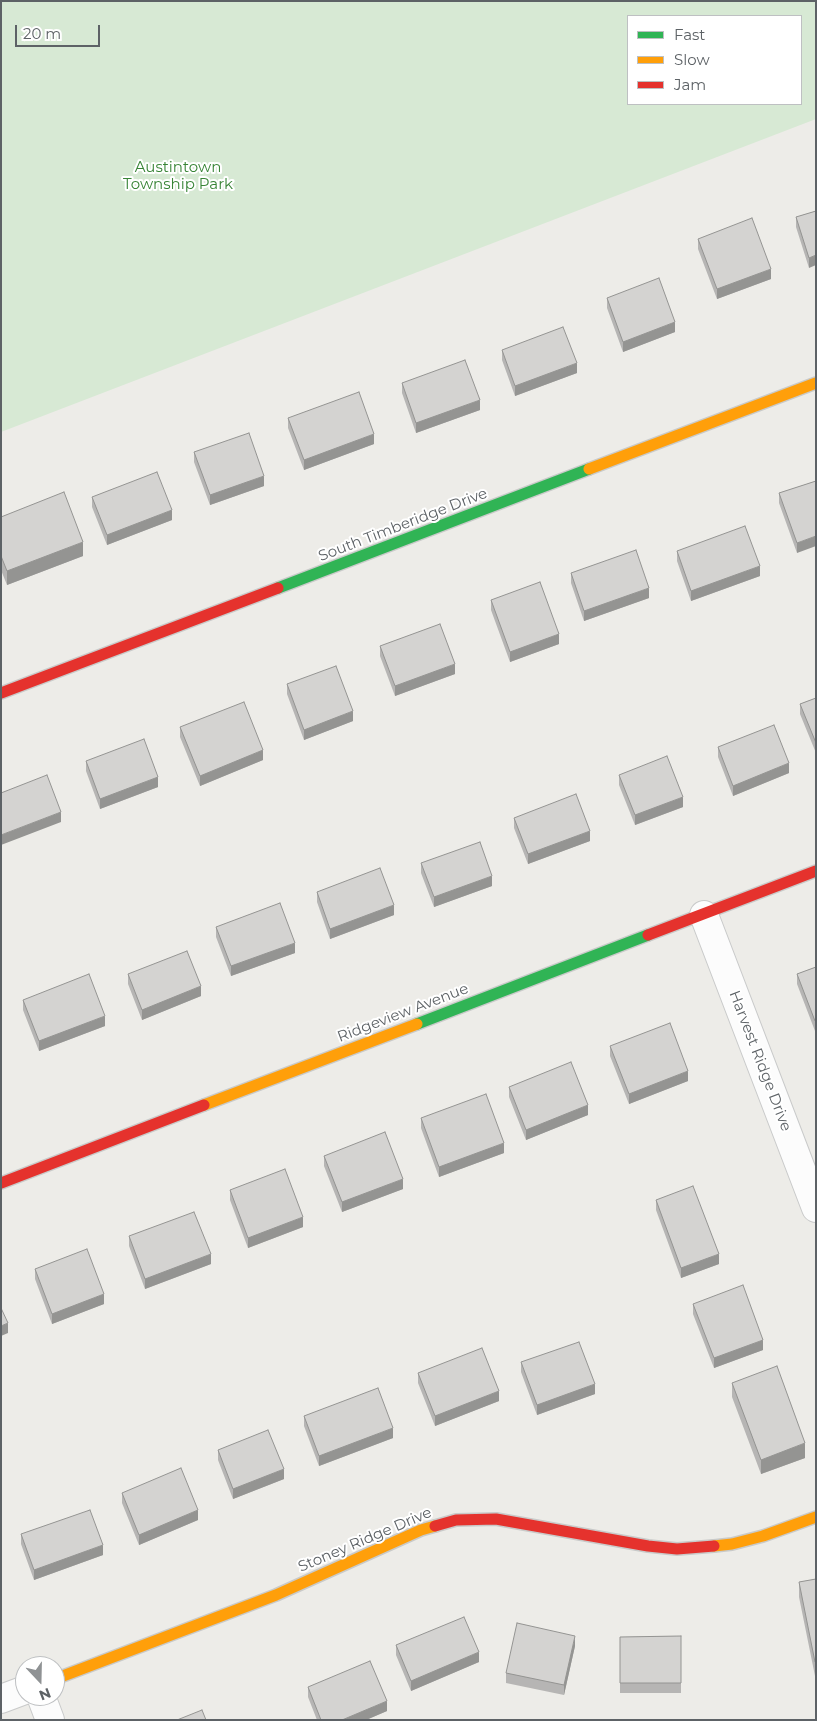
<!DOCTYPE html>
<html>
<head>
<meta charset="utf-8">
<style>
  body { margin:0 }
  #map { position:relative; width:817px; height:1721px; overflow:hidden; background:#edece8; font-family:Montserrat,sans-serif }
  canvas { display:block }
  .frame { position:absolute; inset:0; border:2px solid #5d6266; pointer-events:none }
  .legend { position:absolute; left:627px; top:15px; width:175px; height:90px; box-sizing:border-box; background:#fff; border:1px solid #bec0c2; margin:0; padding:6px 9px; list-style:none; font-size:15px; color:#5d6266 }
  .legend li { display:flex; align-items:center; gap:10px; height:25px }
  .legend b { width:25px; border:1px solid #bec0c2 }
  .north { position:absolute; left:15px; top:1656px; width:50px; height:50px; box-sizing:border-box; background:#fff; border:1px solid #bec0c2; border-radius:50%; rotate:159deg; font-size:14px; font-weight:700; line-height:20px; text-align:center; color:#5d6266 }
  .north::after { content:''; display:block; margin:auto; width:18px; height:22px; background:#8f9294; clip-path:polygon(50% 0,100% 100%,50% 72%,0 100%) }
  .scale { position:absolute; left:15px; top:25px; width:85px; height:22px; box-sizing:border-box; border:2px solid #5d6266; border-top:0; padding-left:6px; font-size:15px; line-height:18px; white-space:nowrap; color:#5d6266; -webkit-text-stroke:4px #fff; paint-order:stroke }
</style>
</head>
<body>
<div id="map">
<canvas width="817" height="1721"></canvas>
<div class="frame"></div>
<ul class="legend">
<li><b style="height:6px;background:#30b455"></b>Fast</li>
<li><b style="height:6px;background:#ff9f0a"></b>Slow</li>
<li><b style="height:6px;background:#e5322d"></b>Jam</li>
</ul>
<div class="north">N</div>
<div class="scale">20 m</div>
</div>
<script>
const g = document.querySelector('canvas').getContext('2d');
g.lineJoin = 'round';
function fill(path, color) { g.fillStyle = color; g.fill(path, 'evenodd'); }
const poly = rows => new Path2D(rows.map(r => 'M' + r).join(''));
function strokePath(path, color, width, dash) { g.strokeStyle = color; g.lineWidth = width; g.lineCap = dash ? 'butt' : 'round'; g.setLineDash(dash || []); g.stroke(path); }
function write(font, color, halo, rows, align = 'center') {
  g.font = font + ' Montserrat,sans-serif'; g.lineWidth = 4; g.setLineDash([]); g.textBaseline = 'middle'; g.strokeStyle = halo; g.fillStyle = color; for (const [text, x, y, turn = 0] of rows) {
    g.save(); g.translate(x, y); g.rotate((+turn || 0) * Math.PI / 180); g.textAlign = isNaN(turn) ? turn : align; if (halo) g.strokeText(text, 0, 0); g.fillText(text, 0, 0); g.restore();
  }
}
const green = poly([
  [1,1,816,1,816,119,1,432],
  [628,16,801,16,801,104,628,104]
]);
const street = poly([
  [704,915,816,1208],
  [41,1696,50,1720],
  [1,1699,25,1690]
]);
const fast = poly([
  [278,588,589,469],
  [417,1024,648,935]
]);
const slow = poly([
  [589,469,816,383],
  [204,1105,417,1024],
  [714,1546,732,1544,763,1536,816,1517],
  [55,1679,276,1595,421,1530,435,1526]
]);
const jam = poly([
  [1,693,278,588],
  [648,935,816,871],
  [1,1183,204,1105],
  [435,1526,456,1520,496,1519,648,1546,677,1549,714,1546]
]);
const wall = poly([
  [816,211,809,268,796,227,796,217],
  [698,239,771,279,717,299,698,249],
  [607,298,675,332,623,352,607,308],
  [502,350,577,373,515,396,502,360],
  [402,383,480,410,416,433,402,393],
  [288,418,374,444,304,470,288,428],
  [194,452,264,486,210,505,194,462],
  [816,481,797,553,779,503,779,493],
  [92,497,172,520,107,545,92,507],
  [1,517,83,556,7,585,1,570],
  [677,551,760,576,691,601,677,561],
  [571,573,649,598,584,621,571,583],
  [491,600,559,644,510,662,491,610],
  [380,646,455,674,395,696,380,656],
  [287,684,353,721,304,740,287,694],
  [816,698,816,753,800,714,800,704],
  [180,727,263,760,200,786,180,737],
  [718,747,789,773,733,796,718,757],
  [86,761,158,787,100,809,86,771],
  [619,775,683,807,635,825,619,785],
  [514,818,590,841,528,864,514,828],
  [421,863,492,886,434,907,421,873],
  [317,892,394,915,330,939,317,902],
  [216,927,295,953,231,976,216,937],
  [816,967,816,1031,815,1031,797,984,797,974],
  [128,974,201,996,142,1020,128,984],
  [23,1000,105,1026,39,1051,23,1010],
  [610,1046,688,1081,629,1104,610,1056],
  [509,1087,588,1115,526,1140,509,1097],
  [421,1118,504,1153,439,1177,421,1128],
  [324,1156,403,1189,342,1212,324,1166],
  [230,1190,303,1227,248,1248,230,1200],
  [656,1200,719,1264,681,1278,656,1210],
  [129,1236,211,1264,145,1289,129,1246],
  [35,1269,104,1304,52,1324,35,1279],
  [693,1304,763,1350,714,1368,693,1314],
  [521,1362,595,1394,537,1415,521,1372],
  [418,1373,499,1401,435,1426,418,1383],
  [732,1383,805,1458,761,1474,732,1397],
  [304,1416,393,1438,319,1466,304,1426],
  [218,1450,284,1479,233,1499,218,1460],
  [122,1493,198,1520,139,1545,122,1503],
  [21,1534,103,1555,34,1580,21,1544],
  [816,1579,815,1676,799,1597,799,1582],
  [681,1636,681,1693,620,1693,620,1637],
  [396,1645,479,1662,411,1691,396,1655],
  [575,1646,564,1695,506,1683,506,1673],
  [308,1687,387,1711,366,1720,317,1720,308,1697]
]);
const shadedWall = poly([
  [816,255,816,265,809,268,809,258],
  [771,269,771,279,717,299,717,289],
  [675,322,675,332,623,352,623,342],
  [577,363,577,373,515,396,515,386],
  [480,400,480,410,416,433,416,423],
  [374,434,374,444,304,470,304,460],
  [264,476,264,486,210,505,210,495],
  [172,510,172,520,107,545,107,535],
  [816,536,816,546,797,553,797,543],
  [83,542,83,556,7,585,7,571],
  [760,566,760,576,691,601,691,591],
  [649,588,649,598,584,621,584,611],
  [559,634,559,644,510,662,510,652],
  [455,664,455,674,395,696,395,686],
  [353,711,353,721,304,740,304,730],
  [263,750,263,760,200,786,200,776],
  [789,763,789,773,733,796,733,786],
  [158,777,158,787,100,809,100,799],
  [683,797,683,807,635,825,635,815],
  [61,812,61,822,1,845,1,835],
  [590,831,590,841,528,864,528,854],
  [492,876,492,886,434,907,434,897],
  [394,905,394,915,330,939,330,929],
  [295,943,295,953,231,976,231,966],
  [201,986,201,996,142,1020,142,1010],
  [105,1016,105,1026,39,1051,39,1041],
  [688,1071,688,1081,629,1104,629,1094],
  [588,1105,588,1115,526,1140,526,1130],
  [504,1143,504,1153,439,1177,439,1167],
  [403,1179,403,1189,342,1212,342,1202],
  [303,1217,303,1227,248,1248,248,1238],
  [211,1254,211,1264,145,1289,145,1279],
  [719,1254,719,1264,681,1278,681,1268],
  [104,1294,104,1304,52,1324,52,1314],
  [8,1323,8,1333,1,1336,1,1326],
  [763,1340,763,1350,714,1368,714,1358],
  [595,1384,595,1394,537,1415,537,1405],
  [499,1391,499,1401,435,1426,435,1416],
  [393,1428,393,1438,319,1466,319,1456],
  [805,1443,805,1458,761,1474,761,1460],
  [284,1469,284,1479,233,1499,233,1489],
  [198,1510,198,1520,139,1545,139,1535],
  [103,1545,103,1555,34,1580,34,1570],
  [575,1636,575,1646,564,1695,564,1685],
  [479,1652,479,1662,411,1691,411,1681],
  [815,1662,816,1662,816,1676,815,1676],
  [387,1701,387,1711,366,1720,342,1720]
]);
const building = poly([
  [816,211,816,255,809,258,796,217,816,211],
  [752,218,771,269,717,289,698,239,752,218],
  [659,278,675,322,623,342,607,298,659,278],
  [563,327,577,363,515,386,502,350,563,327],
  [465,360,480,400,416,423,402,383,465,360],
  [359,392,374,434,304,460,288,418,359,392],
  [249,433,264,476,210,495,194,452,249,433],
  [157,472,172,510,107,535,92,497,157,472],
  [816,481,816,536,797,543,779,493,816,481],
  [64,492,83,542,7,571,1,556,1,517,64,492],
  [745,526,760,566,691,591,677,551,745,526],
  [636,550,649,588,584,611,571,573,636,550],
  [540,582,559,634,510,652,491,600,540,582],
  [440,624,455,664,395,686,380,646,440,624],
  [336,666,353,711,304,730,287,684,336,666],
  [816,698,816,743,800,704,816,698],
  [244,702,263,750,200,776,180,727,244,702],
  [774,725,789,763,733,786,718,747,774,725],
  [144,739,158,777,100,799,86,761,144,739],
  [667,756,683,797,635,815,619,775,667,756],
  [47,775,61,812,1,835,1,793,47,775],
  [576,794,590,831,528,854,514,818,576,794],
  [480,842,492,876,434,897,421,863,480,842],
  [380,868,394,905,330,929,317,892,380,868],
  [280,903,295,943,231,966,216,927,280,903],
  [187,951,201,986,142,1010,128,974,187,951],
  [816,967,816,1021,815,1021,797,974,816,967],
  [89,974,105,1016,39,1041,23,1000,89,974],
  [670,1023,688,1071,629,1094,610,1046,670,1023],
  [571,1062,588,1105,526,1130,509,1087,571,1062],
  [486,1094,504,1143,439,1167,421,1118,486,1094],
  [385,1132,403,1179,342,1202,324,1156,385,1132],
  [285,1169,303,1217,248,1238,230,1190,285,1169],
  [693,1186,719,1254,681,1268,656,1200,693,1186],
  [194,1212,211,1254,145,1279,129,1236,194,1212],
  [87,1249,104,1294,52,1314,35,1269,87,1249],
  [743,1285,763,1340,714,1358,693,1304,743,1285],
  [1,1308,8,1323,1,1326,1,1308],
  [579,1342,595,1384,537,1405,521,1362,579,1342],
  [482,1348,499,1391,435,1416,418,1373,482,1348],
  [777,1366,805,1443,761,1460,732,1383,777,1366],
  [378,1388,393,1428,319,1456,304,1416,378,1388],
  [268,1430,284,1469,233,1489,218,1450,268,1430],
  [181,1468,198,1510,139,1535,122,1493,181,1468],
  [90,1510,103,1545,34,1570,21,1534,90,1510],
  [816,1579,816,1662,815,1662,799,1582,816,1579],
  [464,1617,479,1652,411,1681,396,1645,464,1617],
  [517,1623,575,1636,564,1685,506,1673,517,1623],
  [681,1636,681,1683,620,1683,620,1637,681,1636],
  [370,1661,387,1701,342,1720,321,1720,308,1687,370,1661],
  [202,1710,206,1720,177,1720,202,1710]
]);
const parkNames = [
  ["Austintown",178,168],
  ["Township Park",178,185]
];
const streetNames = [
  ["South Timberidge Drive",403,525,-21],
  ["Ridgeview Avenue",403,1013,-21],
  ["Harvest Ridge Drive",760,1061,69],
  ["Stoney Ridge Drive",365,1540,-23]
];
fill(green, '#d7e9d4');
strokePath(street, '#c9caca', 30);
strokePath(fast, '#c9cac9', 14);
strokePath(slow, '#c9cac9', 14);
strokePath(jam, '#c9cac9', 14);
strokePath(street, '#fcfcfc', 28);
strokePath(fast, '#30b455', 11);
strokePath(slow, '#ff9f0a', 11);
strokePath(jam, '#e5322d', 11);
fill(wall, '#b6b5b4');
fill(shadedWall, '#949492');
fill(building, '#d4d3d1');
strokePath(building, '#949492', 1);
write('15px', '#388436', '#fff', parkNames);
write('15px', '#5d6266', '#fff', streetNames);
</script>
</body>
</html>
